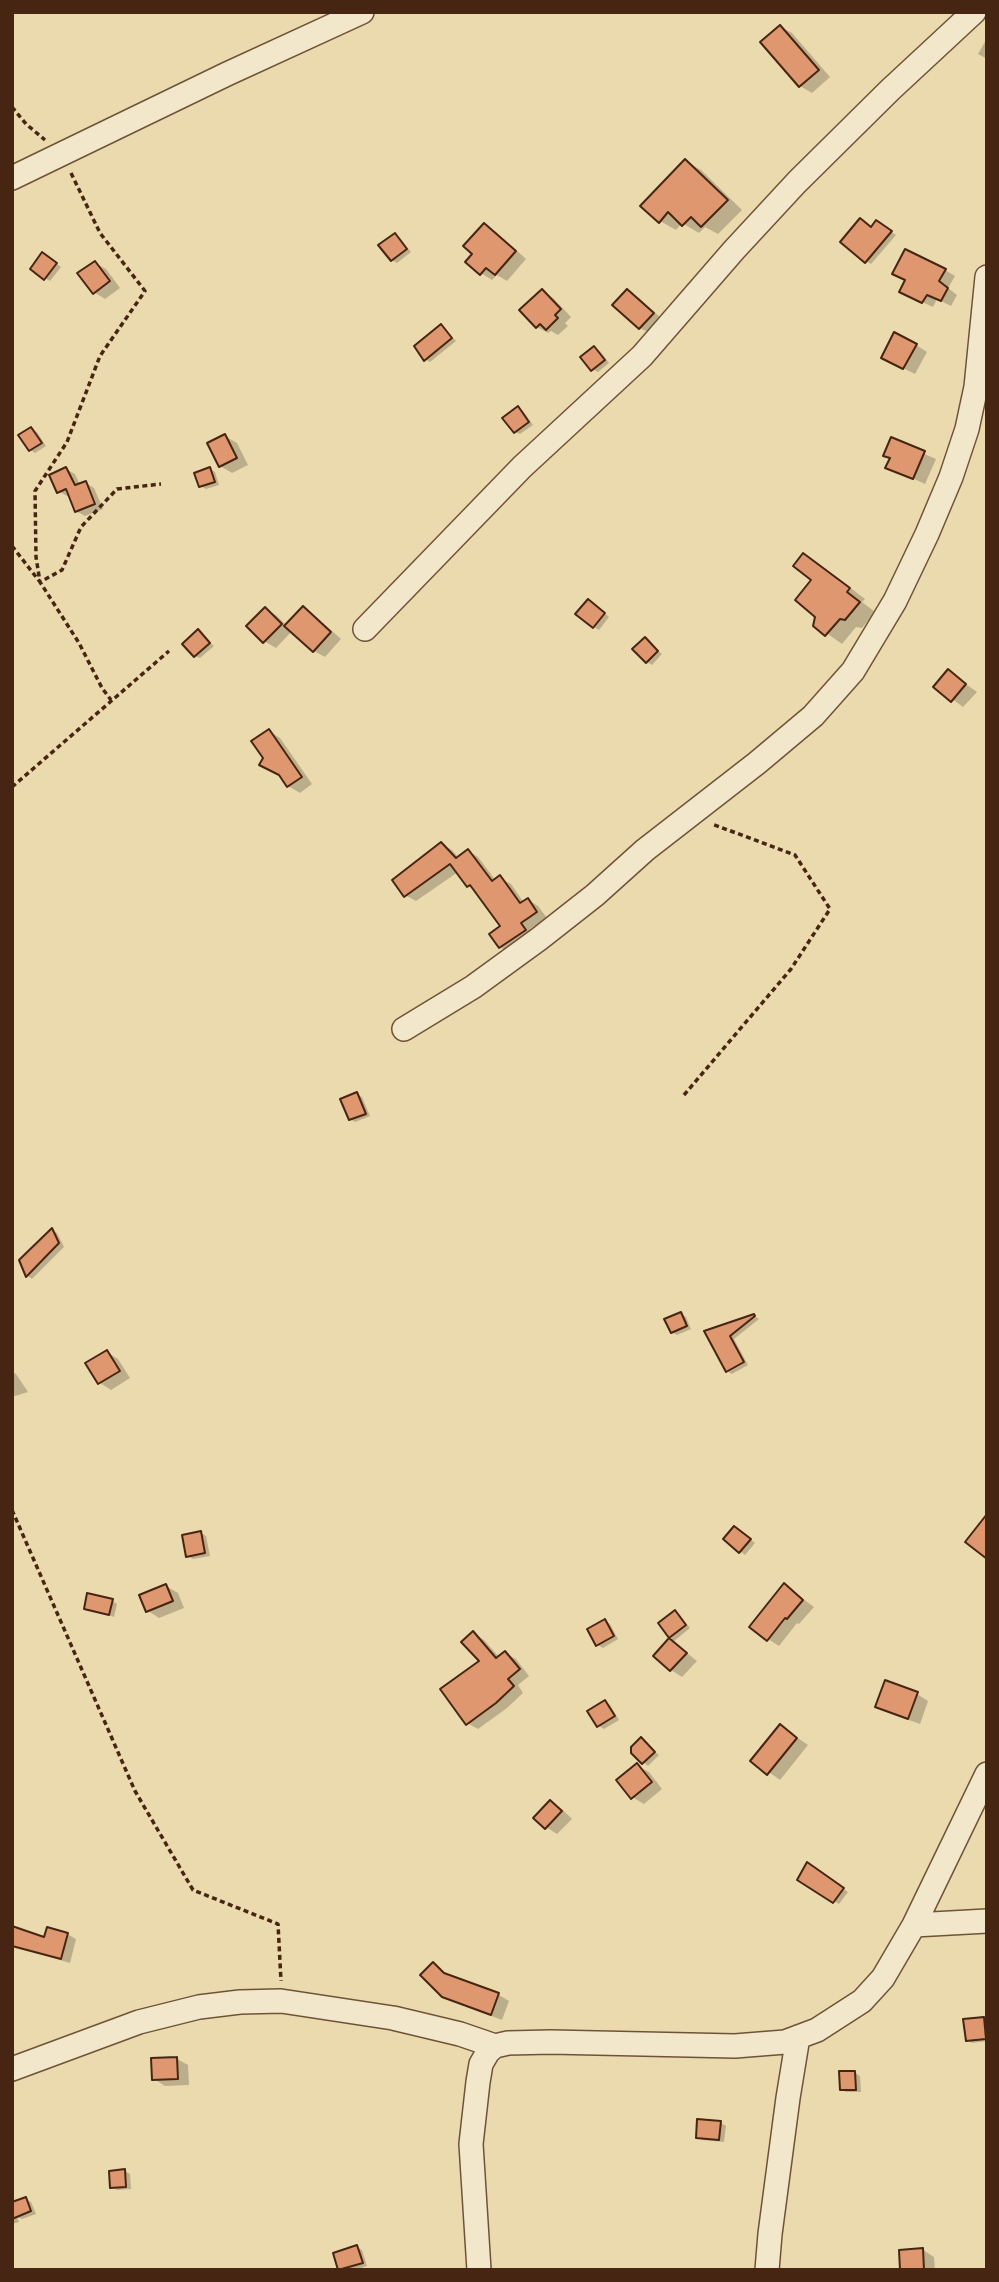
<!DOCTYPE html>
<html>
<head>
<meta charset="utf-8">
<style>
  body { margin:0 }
  #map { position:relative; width:999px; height:2282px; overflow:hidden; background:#ebdaae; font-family:"IM FELL Double Pica",serif }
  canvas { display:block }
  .frame { position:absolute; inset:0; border:14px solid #462612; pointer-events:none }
</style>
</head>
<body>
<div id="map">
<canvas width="999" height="2282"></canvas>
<div class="frame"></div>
</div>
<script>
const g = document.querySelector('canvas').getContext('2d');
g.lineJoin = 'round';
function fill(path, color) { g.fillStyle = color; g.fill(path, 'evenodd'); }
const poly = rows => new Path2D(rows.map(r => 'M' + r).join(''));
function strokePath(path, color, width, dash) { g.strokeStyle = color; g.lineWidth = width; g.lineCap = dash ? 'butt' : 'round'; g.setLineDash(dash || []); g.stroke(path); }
const shadow = poly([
  [781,27,792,33,830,77,812,93,800,86,763,42],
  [986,40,987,40,987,59,978,54],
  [685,161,701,170,742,210,718,234,705,227,699,233,682,223,676,230,660,221],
  [877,222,896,235,871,264,866,261,872,229],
  [484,225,496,232,526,259,507,281,497,275,492,280,481,273,475,254],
  [395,235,400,238,411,252,397,263,392,260],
  [48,257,61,267,50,281,45,278],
  [95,263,106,269,120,288,105,299,94,292],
  [945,270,955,276,948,288,957,295,951,306,937,299,933,307,911,297,907,280],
  [542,291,553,298,571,317,565,323,568,326,558,335,551,331,548,333,537,327],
  [628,291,639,298,664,321,651,334,640,328],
  [441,326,456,341,430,362,425,359],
  [916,345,927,352,915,374,895,364],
  [594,348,600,351,609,363,598,372,592,369],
  [518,409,523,411,533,425,520,434,515,432],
  [31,429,37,432,46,446,35,453,30,450],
  [225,436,237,443,248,465,232,473,220,466],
  [892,440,936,459,925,484,888,467,892,458],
  [66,469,75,474,80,485,86,483,94,488,103,509,85,516,76,511,70,495,67,496,58,491],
  [210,469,215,472,219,485,206,489,201,486],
  [804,555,819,564,865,599,862,602,875,612,862,628,856,627,842,644,815,625,817,616,814,579],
  [594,604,609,617,599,630,594,627],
  [303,608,314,615,341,639,325,657,314,651,292,631,276,648,264,641,266,609,277,616,287,626],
  [198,632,214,646,200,658,195,656],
  [645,640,662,654,652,665,647,662],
  [949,672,977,692,963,707,936,687],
  [269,731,280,738,312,784,300,793,288,786,265,758],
  [441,844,452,850,459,858,468,851,478,857,496,881,500,878,511,884,524,903,528,900,538,906,547,918,530,929,535,936,510,953,500,947,502,927,477,891,468,886,458,872,416,901,405,895],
  [357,1094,362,1097,370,1116,355,1122,350,1119],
  [52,1230,57,1233,64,1247,32,1279,28,1276,21,1261],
  [681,1314,686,1317,691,1329,677,1335,672,1332],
  [754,1316,759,1319,734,1339,748,1365,732,1374,727,1371,706,1332],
  [107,1352,118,1359,130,1378,111,1390,100,1383],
  [12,1372,16,1374,28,1392,15,1396,12,1395],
  [740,1531,755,1543,745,1555,725,1539],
  [201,1533,206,1536,210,1556,193,1559,188,1556],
  [784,1585,814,1607,799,1624,797,1623,779,1646,768,1639],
  [166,1586,178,1593,184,1608,159,1618,148,1611],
  [112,1601,117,1604,114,1617,86,1608],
  [675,1612,680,1615,690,1628,673,1642,697,1661,682,1677,671,1670,655,1656,672,1638,660,1623],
  [605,1621,610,1624,618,1639,603,1648,598,1645],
  [473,1633,484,1640,500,1658,505,1653,516,1659,529,1676,518,1685,523,1693,507,1708,478,1729,467,1723,481,1661],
  [917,1694,928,1701,920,1724,889,1713,877,1706],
  [605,1702,610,1705,619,1720,604,1729,599,1726,590,1711],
  [780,1726,808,1745,780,1780,753,1761],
  [641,1740,659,1755,648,1766,633,1753],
  [637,1766,649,1772,662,1789,644,1804,632,1797],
  [550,1802,562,1809,572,1819,557,1834,546,1827],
  [813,1867,848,1892,839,1904,800,1879],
  [67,1934,76,1939,70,1963,12,1946],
  [433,1964,451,1978,499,1995,509,2001,502,2020,454,2002,443,1996],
  [983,2019,987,2021,987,2041,972,2043,967,2040],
  [177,2059,188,2065,189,2085,165,2086,154,2079],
  [855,2073,860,2076,861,2092,846,2092,841,2089],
  [721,2123,726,2126,724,2142,702,2140,697,2137],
  [125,2171,130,2174,131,2189,117,2190,112,2187],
  [12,2199,13,2203,25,2199,31,2202,36,2214,22,2219,17,2217,19,2222,12,2224],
  [357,2247,362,2250,367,2266,354,2270,340,2270,335,2254],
  [923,2250,934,2257,935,2270,902,2270]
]);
const building = poly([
  [780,25,819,70,799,87,760,42,780,25],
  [685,159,728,200,701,227,691,217,682,226,668,212,659,223,640,206,685,159],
  [860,218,871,227,876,220,892,231,865,263,840,242,860,218],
  [484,223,516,251,495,275,486,268,480,275,465,262,472,254,463,246,484,223],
  [395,233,407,249,391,261,378,245,395,233],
  [905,249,946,269,939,281,948,288,941,301,927,295,922,303,899,292,905,280,892,274,905,249],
  [42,252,57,263,44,280,30,269,42,252],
  [95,261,110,281,93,294,77,273,95,261],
  [542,289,561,309,555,315,558,318,546,330,540,324,536,328,519,310,542,289],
  [627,289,654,313,639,329,612,305,627,289],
  [441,324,452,338,424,361,414,346,441,324],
  [894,332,917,344,903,369,881,358,894,332],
  [594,346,605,360,591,371,580,357,594,346],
  [518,406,529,422,514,433,502,418,518,406],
  [31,427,42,443,29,451,18,435,31,427],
  [225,434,237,458,219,467,207,443,225,434],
  [891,437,925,451,913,479,885,468,890,458,883,456,891,437],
  [66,467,75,485,86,481,95,504,75,512,66,489,57,493,49,475,66,467],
  [210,467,215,482,199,487,194,473,210,467],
  [803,553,850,588,847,592,860,602,845,620,840,619,825,636,813,626,815,617,795,600,811,580,793,566,803,553],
  [588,599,605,613,593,628,575,614,588,599],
  [303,606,331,632,313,652,284,626,303,606],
  [265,607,282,624,263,643,246,626,265,607],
  [198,629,210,643,194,657,182,644,198,629],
  [645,637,658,651,646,663,632,649,645,637],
  [948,669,966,684,951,702,933,687,948,669],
  [269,729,302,777,287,787,279,775,259,765,263,758,251,741,269,729],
  [441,842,456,858,468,849,492,881,500,875,520,903,528,898,537,912,521,923,526,930,499,948,489,934,500,926,470,885,467,887,450,864,404,897,392,880,441,842],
  [357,1092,366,1114,349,1120,340,1099,357,1092],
  [52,1228,59,1243,26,1277,19,1260,52,1228],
  [681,1312,687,1326,671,1333,664,1319,681,1312],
  [754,1314,755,1316,730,1336,744,1362,726,1372,704,1331,754,1314],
  [107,1350,120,1371,98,1384,85,1363,107,1350],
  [987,1514,987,1559,965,1542,987,1514],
  [734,1526,751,1539,739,1553,723,1539,734,1526],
  [201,1531,205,1553,186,1557,182,1535,201,1531],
  [784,1583,803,1600,787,1619,785,1618,767,1641,749,1627,784,1583],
  [166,1584,173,1601,146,1612,139,1595,166,1584],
  [87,1593,113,1599,109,1615,84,1609,87,1593],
  [675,1610,686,1625,669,1638,658,1623,675,1610],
  [605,1619,614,1636,596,1646,587,1629,605,1619],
  [473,1631,496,1658,505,1651,520,1669,508,1679,514,1686,496,1703,466,1725,440,1689,479,1661,461,1642,473,1631],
  [669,1638,687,1653,670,1671,653,1656,669,1638],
  [885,1680,918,1692,908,1719,875,1707,885,1680],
  [605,1700,615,1716,597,1727,587,1711,605,1700],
  [780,1724,797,1738,767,1775,750,1761,780,1724],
  [641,1737,655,1752,642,1764,631,1753,631,1747,641,1737],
  [637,1763,652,1782,631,1799,616,1780,637,1763],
  [550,1800,562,1811,545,1829,533,1818,550,1800],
  [807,1862,844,1888,833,1903,797,1880,807,1862],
  [12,1926,44,1937,47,1927,68,1933,61,1959,12,1946,12,1926],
  [433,1962,444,1973,499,1993,491,2015,442,1997,420,1975,433,1962],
  [984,2017,986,2039,966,2041,963,2019,984,2017],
  [177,2057,178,2079,152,2080,151,2058,177,2057],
  [839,2071,855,2071,856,2090,840,2090,839,2071],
  [697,2119,721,2121,719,2140,696,2138,697,2119],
  [125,2169,126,2187,110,2188,109,2171,125,2169],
  [26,2197,31,2211,12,2219,12,2202,26,2197],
  [357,2245,363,2263,338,2270,333,2253,357,2245],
  [923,2248,924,2270,900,2270,899,2250,923,2248]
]);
const path = poly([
  [12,107,26,124,45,140],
  [71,173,100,233,145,291,100,356,67,442,35,491,36,557,40,582,79,643,102,688,111,700],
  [12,546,40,582,62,570,81,527,117,489,161,484],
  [12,787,169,651],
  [684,1095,791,969,830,909,795,855,712,824],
  [12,1510,135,1791,193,1890,278,1924,281,1981]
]);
const minor = poly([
  [12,178,227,74,362,12],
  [365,629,522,467,642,356,734,250,797,182,890,90,974,12],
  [404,1029,473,987,539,939,595,895,645,850,757,763,813,716,853,671,895,601,927,534,951,477,967,429,976,387,987,277],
  [914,1925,987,1921],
  [12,2069,139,2022,199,2007,240,2002,281,2001,393,2018,460,2034,495,2046],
  [479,2270,471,2144,478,2082,481,2064,488,2052,495,2046,508,2043,551,2042,735,2046,785,2042,817,2030,862,2001,883,1978,914,1925,987,1774],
  [767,2270,770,2234,788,2098,798,2037]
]);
fill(shadow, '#0003');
fill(building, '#df976f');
strokePath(building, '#462612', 2);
strokePath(minor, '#6f5339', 26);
strokePath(path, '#462612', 3.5, [5, 3.5]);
strokePath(minor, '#f2e7ca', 23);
</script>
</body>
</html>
